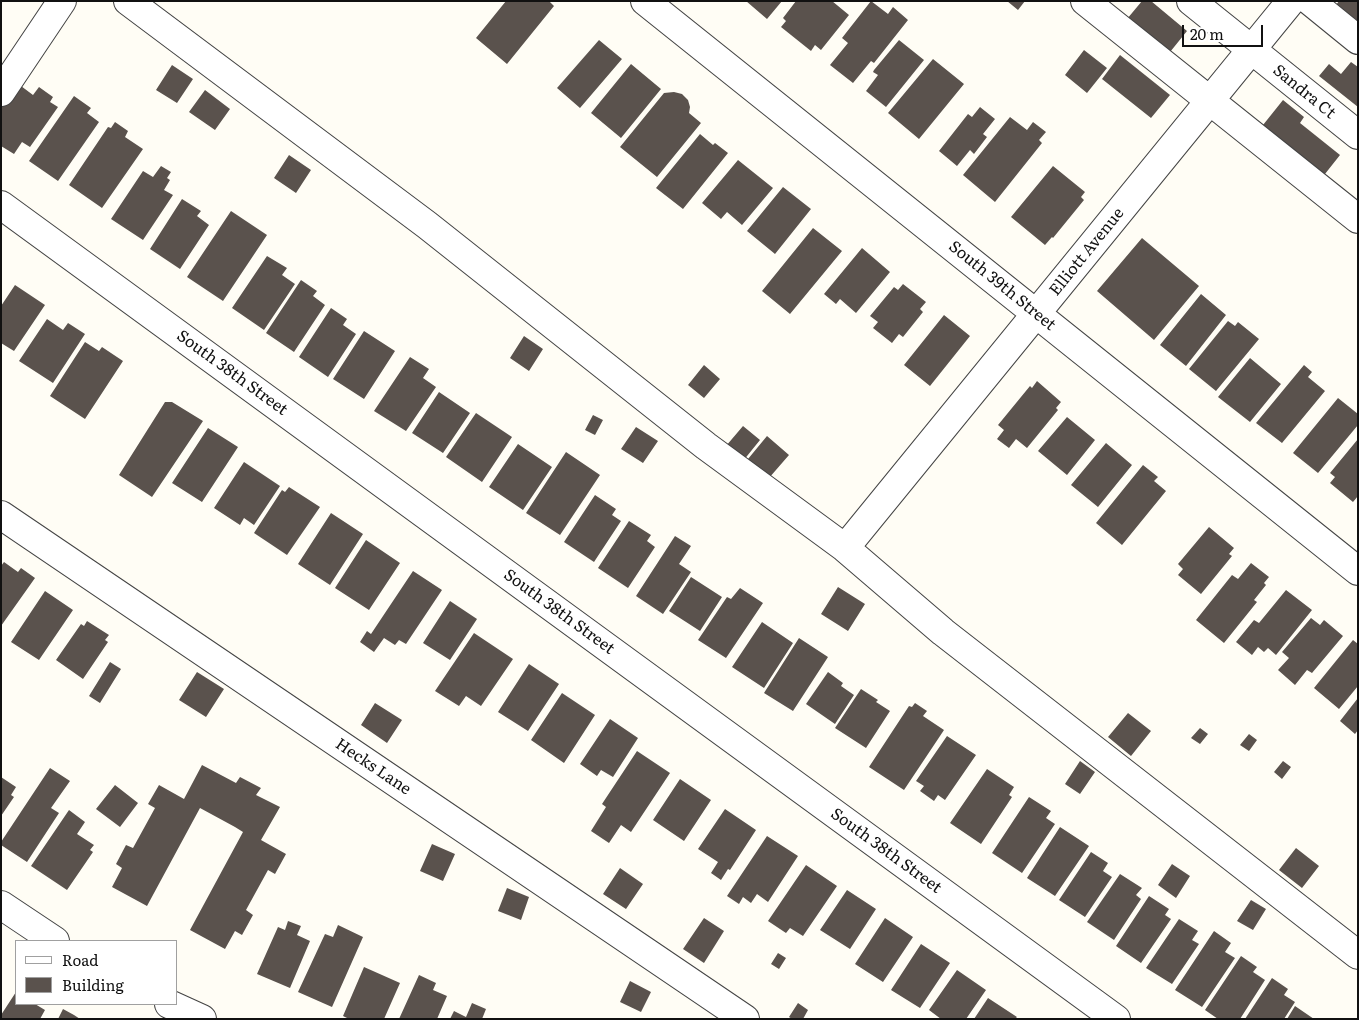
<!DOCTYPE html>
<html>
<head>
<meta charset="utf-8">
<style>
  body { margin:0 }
  #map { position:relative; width:1359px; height:1020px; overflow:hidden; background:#fffdf5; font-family:Literata,serif }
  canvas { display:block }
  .frame { position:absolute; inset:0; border:2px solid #111; pointer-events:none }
  .legend { position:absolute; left:15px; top:940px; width:162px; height:65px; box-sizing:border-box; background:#fff; border:1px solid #a0a0a0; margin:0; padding:6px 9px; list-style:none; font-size:15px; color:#111 }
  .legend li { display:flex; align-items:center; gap:10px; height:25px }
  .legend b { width:25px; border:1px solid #a0a0a0 }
  .scale { position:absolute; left:1182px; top:25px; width:81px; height:22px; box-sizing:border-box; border:2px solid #111; border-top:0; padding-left:6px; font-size:15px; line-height:18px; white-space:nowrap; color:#111; -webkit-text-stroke:4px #fff; paint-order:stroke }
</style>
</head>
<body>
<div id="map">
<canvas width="1359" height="1020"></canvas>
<div class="frame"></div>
<ul class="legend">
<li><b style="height:6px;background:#fff"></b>Road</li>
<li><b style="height:14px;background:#5a524d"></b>Building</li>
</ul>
<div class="scale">20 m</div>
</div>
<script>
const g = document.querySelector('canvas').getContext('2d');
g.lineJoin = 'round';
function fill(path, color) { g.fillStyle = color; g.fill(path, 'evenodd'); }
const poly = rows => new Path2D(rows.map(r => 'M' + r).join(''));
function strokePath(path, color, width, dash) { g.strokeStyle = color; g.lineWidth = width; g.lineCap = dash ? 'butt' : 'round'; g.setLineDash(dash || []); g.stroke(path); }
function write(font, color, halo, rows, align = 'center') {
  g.font = font + ' Literata,serif'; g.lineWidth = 5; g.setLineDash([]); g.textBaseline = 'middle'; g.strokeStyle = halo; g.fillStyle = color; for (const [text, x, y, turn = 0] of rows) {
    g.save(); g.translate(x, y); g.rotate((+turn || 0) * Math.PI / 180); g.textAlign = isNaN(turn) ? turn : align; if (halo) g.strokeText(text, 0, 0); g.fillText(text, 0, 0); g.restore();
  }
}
const building = poly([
  [506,1,549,1,554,6,507,64,476,38],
  [746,1,782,1,767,19],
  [796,1,832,1,849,15,821,50,815,45,811,51,781,27,786,21,783,18],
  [871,1,888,14,893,7,908,20,874,63,871,61,853,83,830,65,848,43,842,38],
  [1007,1,1025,1,1018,10],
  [1142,1,1151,1,1187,31,1166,57,1122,25],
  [1339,1,1358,1,1358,35,1330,13],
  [599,40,622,59,580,108,557,88],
  [899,40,924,60,886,107,866,91,878,75,873,72,874,70],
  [1084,50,1107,68,1087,93,1065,75],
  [1120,55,1170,95,1151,118,1102,79],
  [933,59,964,84,919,139,888,113],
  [1351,62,1358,67,1358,107,1319,76,1329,64,1341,74],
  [631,64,661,89,621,138,591,113],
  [172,65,193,79,177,103,156,90],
  [21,86,33,95,39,87,53,97,50,102,58,107,30,147,22,142,14,154,1,146,1,104],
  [205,90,230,109,215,130,189,112],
  [674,92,682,94,688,100,690,107,689,113,701,123,657,177,620,147,664,93],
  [74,96,91,108,87,113,99,122,58,181,29,161],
  [1283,100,1304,117,1300,123,1340,155,1321,179,1259,130],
  [980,107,995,119,983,134,987,137,974,154,970,150,957,166,939,151,968,114,972,117],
  [1010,117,1027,130,1033,122,1046,132,1039,140,1042,143,995,202,963,175],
  [115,122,128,131,125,137,143,149,102,208,69,185,108,127,111,128],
  [700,134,713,145,715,143,728,153,683,209,656,188],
  [289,155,311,170,296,193,274,178],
  [738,160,773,188,742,225,727,212,721,219,702,203],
  [161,166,171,172,167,178,170,180,164,190,173,195,143,240,111,219,143,171,153,177],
  [1053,166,1085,192,1081,197,1084,200,1053,238,1052,237,1045,245,1011,217],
  [783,187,811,209,775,254,747,231],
  [182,199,201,211,197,216,209,225,180,269,150,249],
  [231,211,267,235,223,301,187,277],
  [813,228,842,251,790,314,762,291],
  [1142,238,1199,286,1154,340,1097,291],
  [862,248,890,272,856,313,840,299,836,304,824,294],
  [267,256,287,268,282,275,295,284,264,330,232,308],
  [301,280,317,291,313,296,325,305,294,352,266,333],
  [903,284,926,302,920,309,923,312,903,337,899,334,892,343,873,328,878,322,870,316,894,287,898,290],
  [15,285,45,305,14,351,1,343,1,306],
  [1201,294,1226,315,1186,366,1160,345],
  [331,308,347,319,343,325,356,334,328,377,299,357],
  [944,315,970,336,930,386,904,365],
  [47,319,63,330,68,323,85,334,53,383,19,361],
  [1228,321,1235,326,1238,322,1259,339,1216,391,1189,369],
  [364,331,395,351,364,399,333,379],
  [524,336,543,349,529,371,510,358],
  [85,342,99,351,102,347,123,361,85,419,50,396],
  [410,357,429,369,423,378,436,387,406,431,374,411],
  [1250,358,1281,384,1250,422,1218,397],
  [704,365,720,379,704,398,688,385],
  [1304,365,1312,372,1308,377,1325,391,1282,443,1256,423],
  [1037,381,1061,402,1056,408,1058,410,1027,448,1016,439,1009,448,997,439,1004,430,998,425,1030,386,1032,388],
  [439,392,470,413,443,453,412,433],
  [1338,398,1358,414,1358,425,1318,473,1293,453],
  [165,402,172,402,203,421,152,497,119,475],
  [476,413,512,437,482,482,446,457],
  [593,415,603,420,595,435,585,430],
  [1067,417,1095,440,1067,475,1038,451],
  [743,426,760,440,743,461,726,446],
  [636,427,658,441,643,463,621,449],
  [208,428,238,447,202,502,172,483],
  [767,436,789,455,769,478,748,459],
  [1358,439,1358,496,1353,502,1330,483,1335,477,1330,473],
  [1106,443,1132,465,1098,507,1071,485],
  [518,444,552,467,523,510,489,487],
  [566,452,600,475,560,535,526,513],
  [244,462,280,486,254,525,244,518,240,525,214,508],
  [1143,465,1158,477,1154,481,1166,491,1122,545,1096,523],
  [289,487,320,507,287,555,254,533,282,490,285,492],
  [595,495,616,509,612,515,621,521,594,562,564,542],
  [331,513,363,534,330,585,298,564],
  [629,521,651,535,647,541,655,547,628,588,598,568],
  [1209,527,1234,548,1229,554,1232,556,1201,594,1178,575,1183,569,1178,564],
  [675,536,691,546,679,564,691,572,663,614,636,596],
  [366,540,400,563,369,610,335,588],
  [4,562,18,572,21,568,35,578,1,626,1,566],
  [1251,563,1269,577,1264,583,1266,585,1254,600,1257,602,1224,643,1196,620,1232,575,1238,579],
  [413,571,442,590,406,644,399,640,395,645,384,638,374,652,360,642,367,631,371,634],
  [691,577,722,597,700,631,669,611],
  [838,587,865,604,848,631,821,614],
  [740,588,763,603,726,658,698,640,727,597,731,599],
  [1286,590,1312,610,1276,655,1268,648,1264,652,1258,647,1252,655,1236,642,1254,620,1259,623],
  [45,591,73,610,39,660,11,642],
  [450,601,477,619,450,660,423,643],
  [1311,618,1320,625,1324,620,1343,636,1312,673,1307,670,1295,685,1278,670,1289,658,1282,652],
  [87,621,109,635,105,640,108,642,83,679,56,660,81,624,84,626],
  [762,622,793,643,764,688,732,667],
  [474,633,513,659,481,706,466,696,459,706,435,691],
  [799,638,828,657,793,711,764,693],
  [1353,640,1358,644,1358,686,1339,709,1314,688],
  [110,662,121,669,100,703,89,696],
  [529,664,559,684,528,731,498,712],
  [197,672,224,689,206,717,179,700],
  [828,672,843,683,841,686,854,695,835,724,806,704],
  [861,689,878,700,876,702,890,711,866,748,835,728],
  [562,693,595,715,564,763,531,740],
  [1358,698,1358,730,1355,734,1340,721],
  [375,703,402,720,387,743,361,725],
  [915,703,927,711,923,716,944,730,904,790,869,767,909,706,912,707],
  [1128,713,1151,731,1131,756,1108,737],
  [610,719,638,738,613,777,601,770,597,776,580,764],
  [1200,728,1208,734,1200,744,1191,738],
  [1249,734,1257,740,1249,751,1240,745],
  [947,736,976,755,945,800,938,795,934,801,920,791,924,786,916,781],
  [637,751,670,773,631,832,621,825,609,843,591,831,606,807,602,804],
  [1080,761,1095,772,1080,794,1065,784],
  [1283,761,1291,767,1282,779,1274,772],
  [202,765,236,783,240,777,261,788,256,795,280,807,261,840,286,854,275,874,268,870,246,910,253,915,242,935,235,931,225,949,190,930,243,832,235,827,200,808,147,906,112,887,122,868,116,864,126,845,133,848,155,808,148,804,159,785,184,799],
  [50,768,70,781,51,808,59,813,27,862,1,845,1,842],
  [987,769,1014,787,1009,795,1012,797,981,844,950,823],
  [1,777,16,787,11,795,14,797,1,816],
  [680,779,711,800,684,841,653,820],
  [115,785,138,803,120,827,96,809],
  [1029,797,1051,811,1046,818,1055,824,1022,873,992,853],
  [725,809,756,830,730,870,728,869,721,880,711,873,718,862,698,849],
  [69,810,85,822,77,834,94,845,90,850,93,852,67,890,31,866],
  [1060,827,1089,846,1055,896,1027,878],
  [767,836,798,856,768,902,757,894,751,903,743,897,739,904,727,896],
  [432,844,455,854,443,881,420,871],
  [1296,848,1319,866,1302,888,1279,870],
  [1091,852,1108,863,1103,871,1112,877,1085,917,1059,900],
  [1172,864,1190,876,1176,898,1158,885],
  [806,865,837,886,803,936,790,928,786,933,768,921],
  [620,868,643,884,626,909,603,894],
  [1120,874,1142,888,1136,895,1141,899,1114,940,1087,922],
  [507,888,529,897,521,920,498,911],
  [847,890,876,909,850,949,820,930],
  [1149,896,1169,909,1165,915,1171,919,1141,963,1116,946],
  [1251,900,1266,909,1253,930,1237,921],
  [704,918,724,931,704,963,683,949],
  [885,918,913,937,883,982,855,964],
  [1179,919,1198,931,1192,940,1199,944,1172,984,1146,968],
  [288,921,301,926,297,935,310,941,290,988,257,974,278,927,285,930],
  [338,925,363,937,332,1007,298,992,325,934,333,937],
  [1214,931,1231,943,1225,952,1235,958,1202,1007,1175,990],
  [921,944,950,963,920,1008,891,990],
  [778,953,786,958,779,969,771,964],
  [1241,956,1257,967,1253,972,1265,980,1240,1019,1218,1019,1205,1010],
  [364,967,400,983,384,1019,349,1019,343,1016],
  [957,970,986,990,966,1019,941,1019,929,1010],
  [419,975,436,983,433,990,447,996,437,1019,399,1019],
  [1272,978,1288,989,1284,995,1295,1002,1284,1019,1245,1019],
  [630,981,651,992,641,1012,620,1002],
  [16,992,16,1004,35,1004,45,1010,40,1019,1,1019,1,1015],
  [988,998,1017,1017,1015,1019,974,1019],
  [472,1003,486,1009,482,1019,450,1019,454,1011,466,1017],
  [798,1003,808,1010,803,1019,792,1019,789,1017],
  [1295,1006,1314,1019,1287,1019],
  [63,1009,74,1015,80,1019,58,1019]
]);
const minor = poly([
  [128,1,427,225,706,446,845,548,943,632,1358,955],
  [645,1,1358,571],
  [1085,1,1358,219],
  [1191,1,1358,135],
  [1310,1,1358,40],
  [1,92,62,1],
  [1,205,1116,1019],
  [1,515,745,1019],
  [845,548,1291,1],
  [1,905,55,941],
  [169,1004,202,1019]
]);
const streetNames = [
  ["Sandra Ct",1304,92,39],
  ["Elliott Avenue",1087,252,-51],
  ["South 39th Street",1002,286,39],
  ["South 38th Street",232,373,36],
  ["South 38th Street",559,612,36],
  ["Hecks Lane",373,767,34],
  ["South 38th Street",886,851,36]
];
fill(building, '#5a524d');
strokePath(minor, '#444', 30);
strokePath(minor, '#fff', 28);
write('16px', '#111', '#fff', streetNames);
</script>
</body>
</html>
